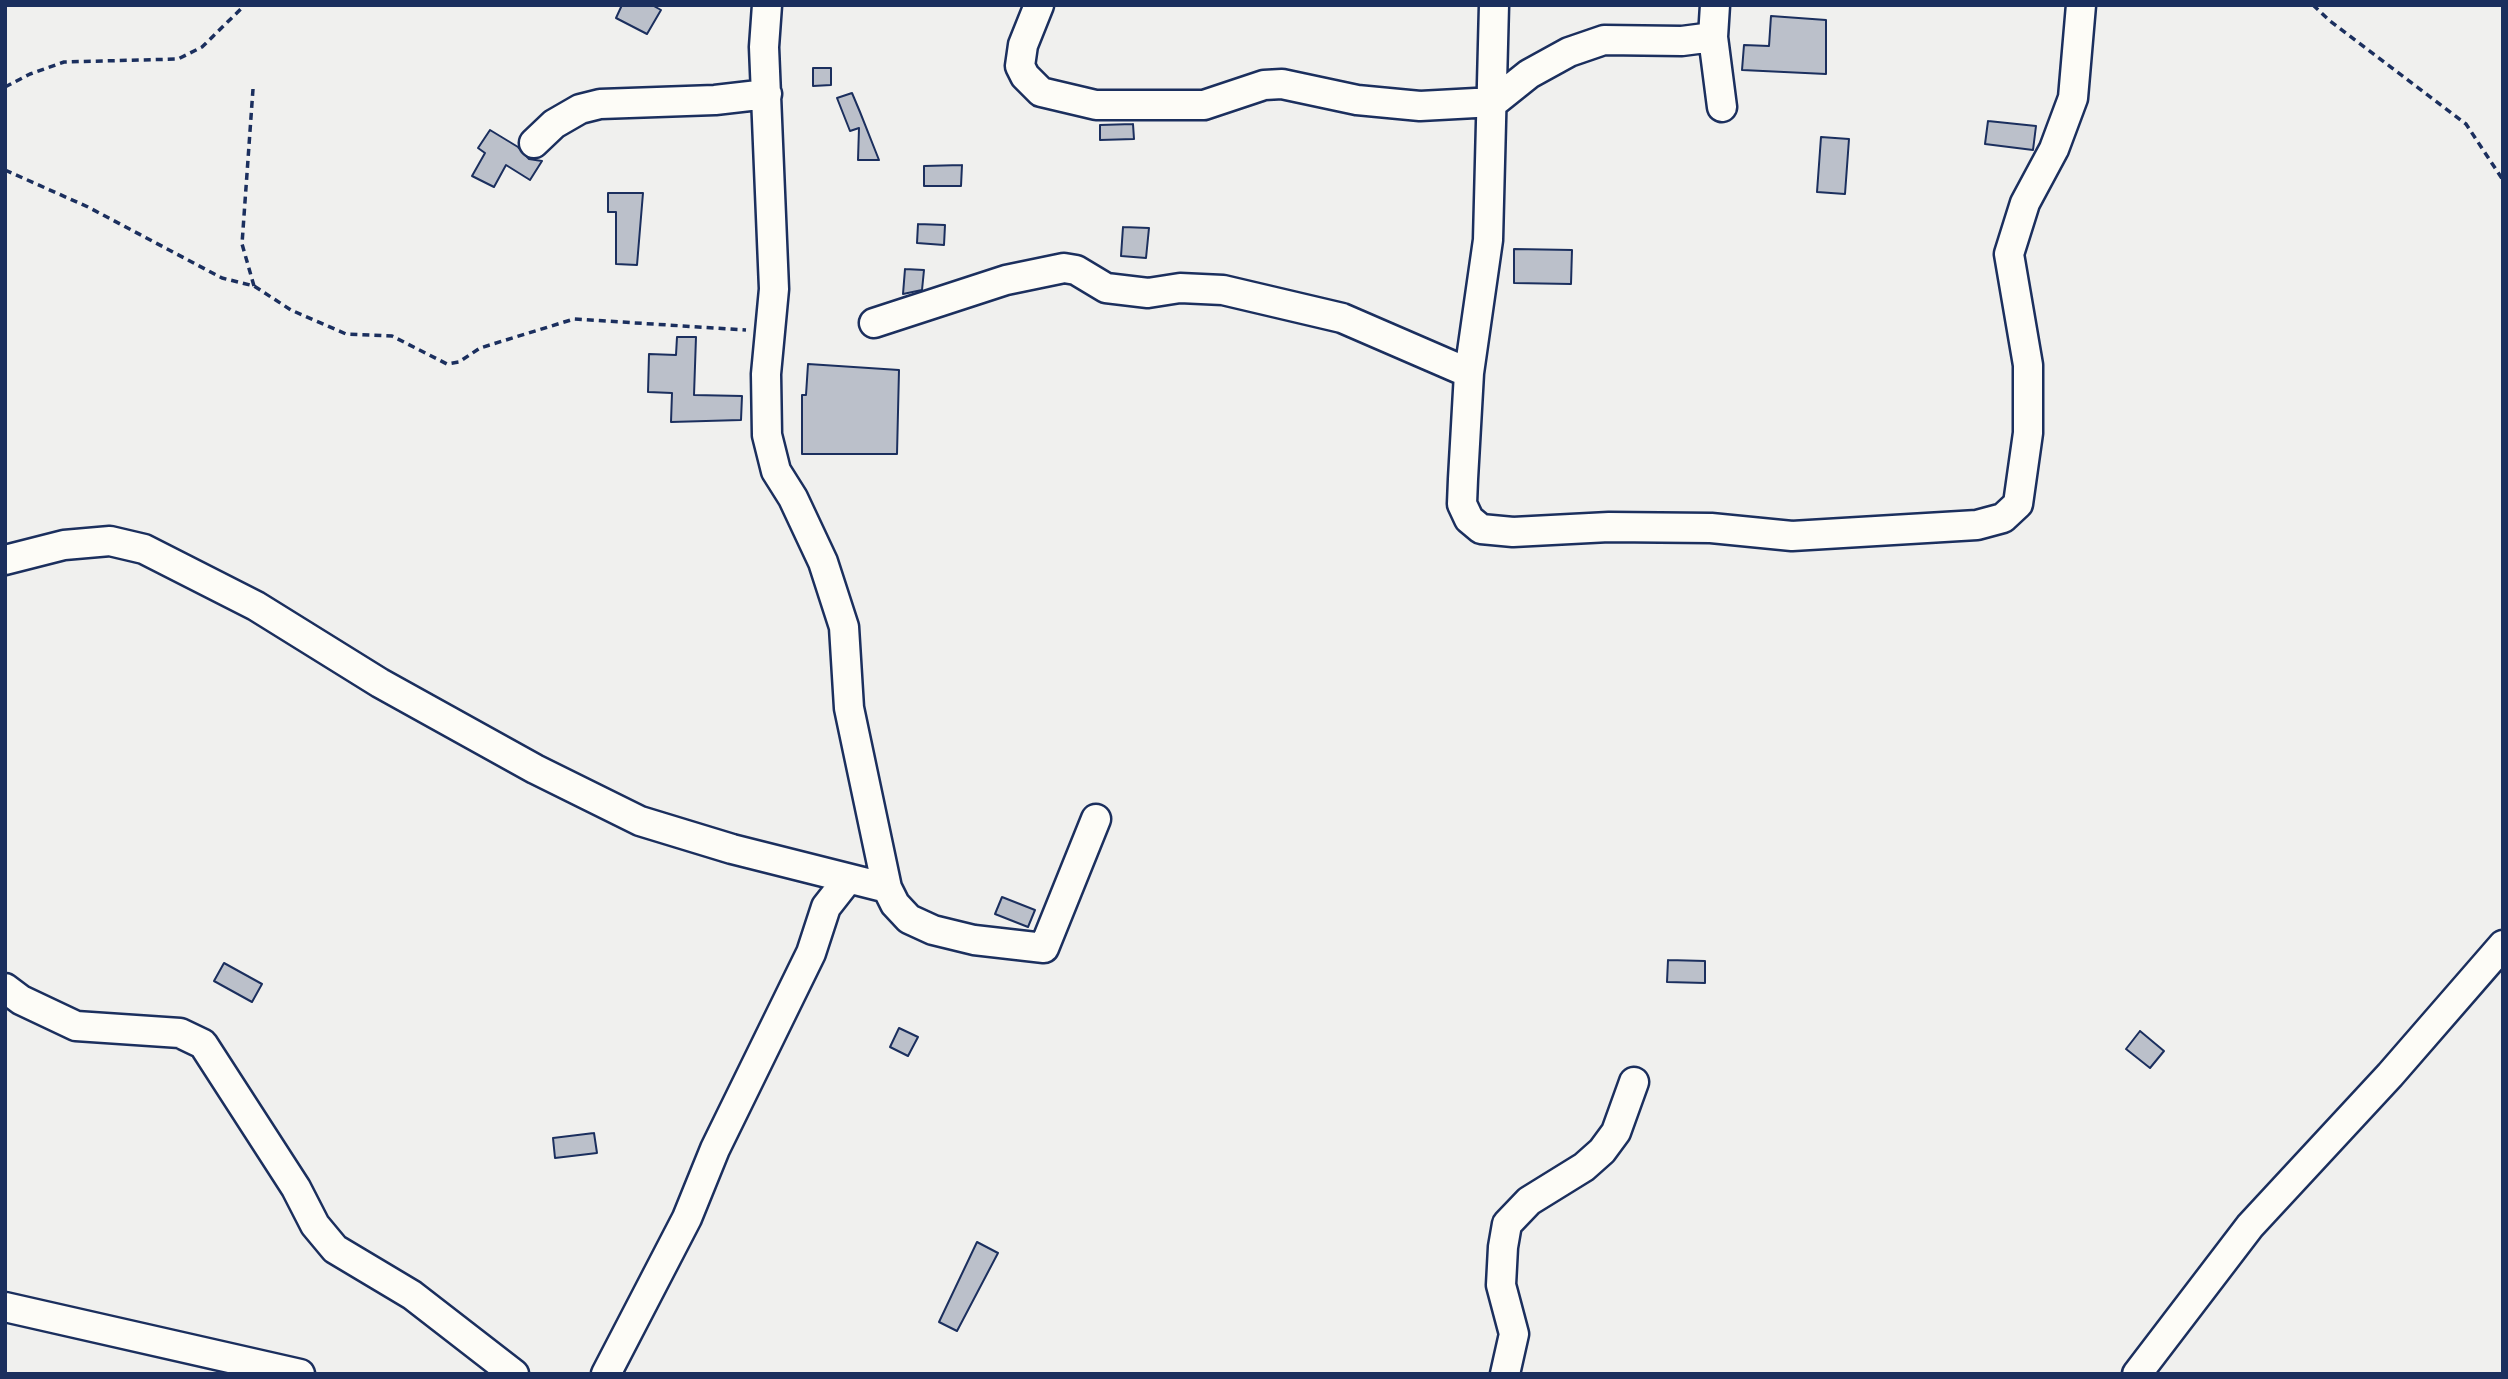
<!DOCTYPE html>
<html>
<head>
<meta charset="utf-8">
<style>
  body { margin:0 }
  #map { position:relative; width:2508px; height:1379px; overflow:hidden; background:#f0f0ee; font-family:"Patrick Hand",sans-serif }
  canvas { display:block }
  .frame { position:absolute; inset:0; border:7px solid #1b2f5e; pointer-events:none }
</style>
</head>
<body>
<div id="map">
<canvas width="2508" height="1379"></canvas>
<div class="frame"></div>
</div>
<script>
const g = document.querySelector('canvas').getContext('2d');
g.lineJoin = 'round';
function fill(path, color) { g.fillStyle = color; g.fill(path, 'evenodd'); }
const poly = rows => new Path2D(rows.map(r => 'M' + r).join(''));
function strokePath(path, color, width, dash) { g.strokeStyle = color; g.lineWidth = width; g.lineCap = dash ? 'butt' : 'round'; g.setLineDash(dash || []); g.stroke(path); }
const building = poly([
  [622,5,652,5,661,10,647,34,616,18,622,5],
  [1771,16,1826,20,1826,74,1742,70,1744,45,1769,46,1771,16],
  [813,68,831,68,831,85,813,86,813,68],
  [852,93,860,112,879,160,858,160,859,128,850,131,837,98,852,93],
  [1988,121,2036,126,2033,150,1985,144,1988,121],
  [1133,124,1134,139,1100,140,1100,125,1133,124],
  [490,130,518,147,529,159,542,161,530,180,506,165,494,187,472,176,485,153,478,148,490,130],
  [1821,137,1849,139,1845,194,1817,192,1821,137],
  [962,165,961,186,924,186,924,166,962,165],
  [608,193,643,193,637,265,616,264,616,212,608,212,608,193],
  [918,224,945,225,944,245,917,243,918,224],
  [1123,227,1149,228,1146,258,1121,256,1123,227],
  [1514,249,1572,250,1571,284,1514,283,1514,249],
  [905,269,924,270,922,290,903,294,905,269],
  [677,337,696,337,694,395,742,396,741,420,671,422,672,393,648,392,649,354,676,355,677,337],
  [808,364,899,370,897,454,802,454,802,395,806,395,808,364],
  [1002,897,1035,910,1028,927,995,914,1002,897],
  [1668,960,1705,961,1705,983,1667,982,1668,960],
  [224,963,262,984,252,1002,214,981,224,963],
  [899,1028,918,1037,908,1056,890,1047,899,1028],
  [2140,1031,2164,1051,2150,1068,2126,1049,2140,1031],
  [594,1133,597,1153,555,1158,553,1138,594,1133],
  [977,1242,998,1253,957,1331,939,1322,977,1242]
]);
const path = poly([
  [2313,5,2330,21,2466,124,2503,180],
  [5,87,30,74,64,62,178,59,202,47,245,5],
  [253,89,242,244,254,286],
  [5,170,88,207,222,278,254,286,291,310,346,334,392,336,447,364,459,362,480,348,574,319,746,330]
]);
const minor = poly([
  [767,5,764,47,774,289,766,374,767,435,776,471,793,498,823,562,844,627,849,708,887,888,895,904,909,919,933,930,974,940,1044,948,1096,819],
  [1039,5,1023,45,1020,66,1025,76,1041,92,1096,105,1204,105,1264,85,1282,84,1357,100,1420,106,1494,102,1529,74,1569,52,1604,40,1682,41,1713,37],
  [1494,5,1488,240,1469,373,1463,479,1462,504,1469,519,1481,529,1513,532,1609,527,1711,528,1792,536,1977,525,2003,518,2018,504,2028,433,2028,365,2009,254,2025,203,2054,149,2073,98,2081,5],
  [1715,5,1713,37,1722,107],
  [534,143,554,124,580,109,600,104,715,100,767,94],
  [874,323,1006,280,1064,268,1076,270,1106,288,1148,293,1180,288,1223,290,1342,318,1469,373],
  [5,560,64,545,110,541,144,549,256,606,380,683,535,769,640,821,732,849,887,888],
  [5,988,21,1000,76,1026,180,1033,203,1044,296,1188,315,1225,335,1249,412,1295,514,1374],
  [5,1307,300,1374],
  [606,1374,687,1218,715,1149,811,953,826,907,848,879],
  [1505,1374,1514,1334,1501,1285,1503,1247,1507,1224,1529,1201,1584,1167,1602,1151,1616,1132,1634,1082],
  [2137,1374,2250,1226,2390,1075,2503,945]
]);
fill(building, '#bbc0ca');
strokePath(building, '#1b2f5e', 2);
strokePath(minor, '#1b2f5e', 33);
strokePath(path, '#1b2f5e', 3.5, [7, 5]);
strokePath(minor, '#fdfcf7', 28);
</script>
</body>
</html>
